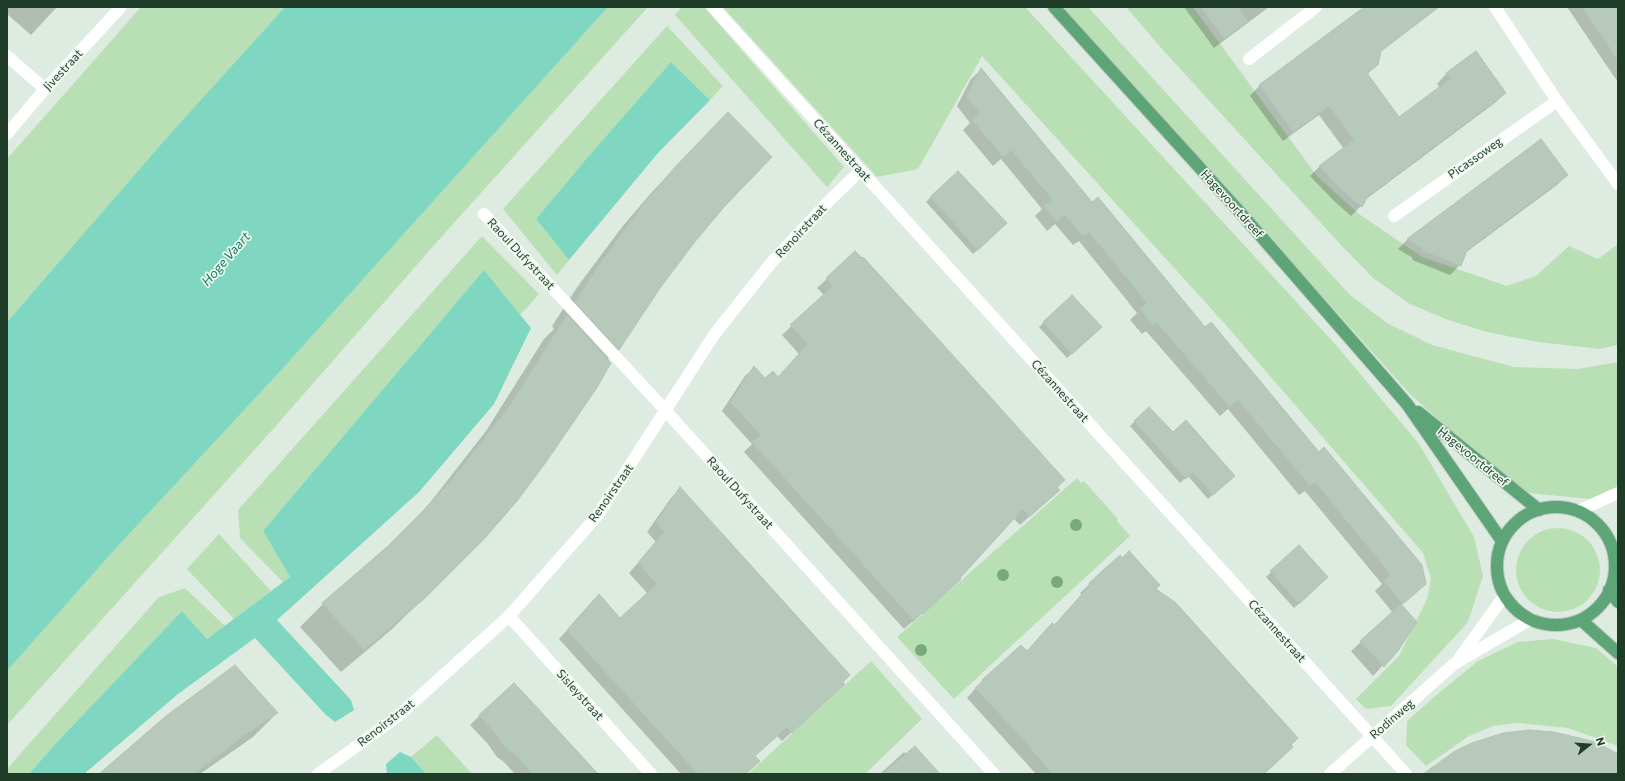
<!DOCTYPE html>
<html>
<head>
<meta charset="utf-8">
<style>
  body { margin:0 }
  #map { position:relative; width:1625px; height:781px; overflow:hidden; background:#deebe0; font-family:Commissioner,sans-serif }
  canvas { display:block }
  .frame { position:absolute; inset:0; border:8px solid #1e3c28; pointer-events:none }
  .north { position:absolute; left:1569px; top:725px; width:40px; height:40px; -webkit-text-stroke:3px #eef8ef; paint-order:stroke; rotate:73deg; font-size:11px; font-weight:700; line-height:16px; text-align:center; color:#1e3c28 }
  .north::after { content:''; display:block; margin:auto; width:14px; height:18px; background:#1e3c28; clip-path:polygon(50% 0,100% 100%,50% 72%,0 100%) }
</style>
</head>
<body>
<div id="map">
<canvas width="1625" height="781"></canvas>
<div class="frame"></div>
<div class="north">N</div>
</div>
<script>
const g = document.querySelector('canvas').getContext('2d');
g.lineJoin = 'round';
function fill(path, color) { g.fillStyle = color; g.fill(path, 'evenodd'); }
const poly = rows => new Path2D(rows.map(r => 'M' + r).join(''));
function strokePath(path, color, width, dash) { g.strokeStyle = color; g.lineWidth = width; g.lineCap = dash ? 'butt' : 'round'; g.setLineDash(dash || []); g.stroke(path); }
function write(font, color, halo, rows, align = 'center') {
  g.font = font + ' Commissioner,sans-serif'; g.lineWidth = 3.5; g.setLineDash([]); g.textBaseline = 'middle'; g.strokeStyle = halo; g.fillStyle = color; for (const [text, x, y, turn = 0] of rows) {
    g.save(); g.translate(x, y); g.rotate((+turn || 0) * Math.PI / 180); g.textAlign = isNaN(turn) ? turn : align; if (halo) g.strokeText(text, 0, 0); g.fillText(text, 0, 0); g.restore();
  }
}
const green = poly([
  [141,7,285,7,169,135,7,322,7,159],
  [608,7,648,7,436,243,274,428,7,725,7,671,118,546,285,366],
  [682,7,704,7,844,167,827,187,675,15],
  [723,7,1025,7,1336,345,1419,444,1474,537,1483,576,1468,622,1391,706,1366,709,1356,699,1399,656,1427,599,1431,579,1423,553,1225,324,982,56,918,169,877,177],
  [1063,7,1088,7,1350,295,1387,323,1432,345,1514,367,1578,369,1618,362,1618,491,1590,499,1529,493,1503,478,1409,393],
  [1126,7,1193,7,1317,176,1359,214,1422,257,1507,286,1536,276,1569,246,1598,259,1618,244,1618,345,1600,349,1538,342,1487,332,1448,320,1410,304,1373,278,1341,245,1163,50],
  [667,26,723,86,710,100,671,62,587,158,536,219,569,260,557,275,503,209],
  [482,236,539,294,520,315,484,270,263,531,290,577,283,582,240,538,238,510],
  [1077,478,1081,483,1084,481,1118,519,1117,521,1130,536,954,699,897,637],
  '1516 570a42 42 0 1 1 84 0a42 42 0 1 1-84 0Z',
  [219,534,271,591,234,619,187,569],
  [185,588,225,626,207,639,182,611,57,742,29,774,7,774,7,769,159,597],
  [1553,639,1596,648,1618,667,1618,746,1568,728,1518,723,1493,726,1469,736,1426,766,1406,745,1407,721,1434,697,1478,661,1518,642],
  [871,661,922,719,865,774,748,774],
  [437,735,472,774,426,774,411,757]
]);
const water = poly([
  [285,7,608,7,285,366,118,546,7,671,7,322,169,135],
  [671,62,710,100,658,153,569,260,536,219,587,158],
  [484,270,531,328,494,404,419,492,277,620,351,700,354,710,335,722,326,715,255,638,178,694,84,774,29,774,57,742,182,611,207,639,290,577,263,531],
  [400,752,411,757,426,774,387,774,386,764]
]);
const shadow = poly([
  [7,7,57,7,31,35,7,14],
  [1184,7,1269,7,1214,48],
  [1366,7,1439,7,1379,53,1377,64,1367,75,1399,118,1440,88,1437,84,1446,74,1476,53,1505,93,1496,102,1365,200,1361,206,1351,216,1333,200,1310,176,1320,166,1344,149,1319,115,1283,141,1250,96,1259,86],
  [1567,7,1618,7,1618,82,1613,75],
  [981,70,1415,593,1400,606,1397,650,1373,676,1351,651,1393,613,1375,591,1382,584,1305,491,1299,495,1228,409,1220,416,1146,331,1142,334,1130,320,1137,313,1079,241,1073,245,1055,224,1047,231,1035,216,1042,209,1001,159,993,166,963,130,970,123,957,106,971,79],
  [728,113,723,207,693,242,659,288,619,349,607,360,606,371,560,441,516,500,443,579,391,630,341,672,300,627,323,604,389,546,429,504,486,431,544,339,554,329,552,326,578,286,622,227,652,192],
  [1541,141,1567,175,1557,185,1465,253,1460,265,1450,275,1412,260,1413,258,1398,249,1407,240],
  [931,197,1001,228,973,254,926,202],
  [855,253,1057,487,1049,499,1020,525,1013,518,951,588,913,622,912,622,904,629,744,452,752,444,722,411,745,376,754,368,765,379,778,378,799,354,782,335,824,295,817,288],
  [1044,322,1096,332,1067,358,1039,327],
  [1149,408,1173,433,1229,480,1208,499,1188,476,1180,483,1130,426],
  [680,489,842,682,835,693,782,741,777,736,754,756,746,774,681,774,559,639,590,605,620,619,648,594,629,573,656,542,647,532,671,498],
  [1298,547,1322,582,1294,608,1266,577],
  [1119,557,1155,589,1263,774,1036,774,967,698,983,680,1027,652,1054,626,1082,595,1080,593],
  [277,713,253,737,200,774,101,774],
  [480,715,596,774,515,774,504,762,497,757,487,743,470,725],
  [904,752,907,754,939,774,880,774]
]);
const building = poly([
  [1201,7,1238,7,1248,21,1224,39,1201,7],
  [1364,7,1439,7,1381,51,1378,65,1367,73,1399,117,1450,79,1446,73,1476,51,1506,93,1368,196,1362,207,1343,191,1319,166,1354,140,1329,106,1293,132,1259,85,1364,7],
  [1582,7,1618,7,1618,60,1582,7],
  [981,68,1092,202,1098,197,1205,327,1211,322,1319,452,1324,447,1422,565,1426,584,1403,604,1384,581,1391,575,1315,482,1310,486,1238,400,1230,407,1156,322,1152,325,1140,309,1147,303,1089,232,1083,237,1065,215,1057,222,1044,206,1052,199,1011,150,1003,157,972,120,980,113,966,96,981,68],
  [728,112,772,157,724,207,694,243,660,288,619,350,575,302,602,261,645,202,675,167,728,112],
  [1541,139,1568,175,1467,250,1461,266,1421,250,1422,248,1407,239,1541,139],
  [958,171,1007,223,978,250,930,197,958,171],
  [855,251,862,258,863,257,931,331,1065,480,1057,487,1060,490,1029,517,1023,509,960,578,961,579,923,614,922,613,914,621,752,442,761,435,730,402,754,366,765,378,773,371,778,377,808,344,790,325,833,286,826,278,855,251],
  [1072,295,1102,327,1072,354,1043,322,1072,295],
  [567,315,611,363,596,389,546,462,517,501,485,538,424,599,364,650,322,603,388,546,423,511,452,479,509,407,567,315],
  [1149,407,1173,432,1186,420,1235,476,1213,495,1193,472,1186,479,1134,421,1149,407],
  [680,487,850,675,843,682,845,684,792,733,787,727,755,756,760,761,746,774,698,774,567,630,599,594,620,618,657,584,638,563,664,532,656,522,680,487],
  [1299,545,1328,577,1299,604,1270,571,1299,545],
  [1129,551,1160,585,1156,589,1175,602,1298,738,1291,745,1293,747,1264,774,1052,774,1023,739,975,688,983,681,982,680,1021,645,1027,651,1052,623,1054,625,1059,620,1090,585,1089,583,1120,555,1122,558,1129,551],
  [1401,604,1417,622,1398,651,1384,667,1360,641,1401,604],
  [235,665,278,713,243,736,194,774,99,774,166,716,235,665],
  [514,683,532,702,598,774,533,774,514,753,506,748,496,734,479,715,514,683],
  [1529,730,1554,732,1596,742,1618,754,1618,774,1423,774,1455,751,1472,743,1503,733,1529,730],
  [915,746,940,774,882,774,915,746]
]);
const minor = poly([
  [713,7,1406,774],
  [1495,7,1557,101,1618,184],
  [7,56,45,89],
  [1249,59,1316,7],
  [7,134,45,89,121,7],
  [484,214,666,411,994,774],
  [1394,216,1557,101],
  [1578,511,1618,493],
  [1615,559,1618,554],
  [509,616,651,774],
  [1458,660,1505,595],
  [318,774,397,717,509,616,597,516,714,335,771,263,832,198,860,171],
  [1330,774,1454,664,1531,619]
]);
const major = poly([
  [1054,7,1239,211,1407,404,1502,541],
  [1418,412,1539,510],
  '1497 566a59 59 0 1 1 118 0a59 59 0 1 1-118 0Z',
  [1609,590,1618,602],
  [1581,620,1618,653]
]);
const trees = [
  [1076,525],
  [1003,575],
  [1057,582],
  [921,650]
];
const streetNames = [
  ["Jivestraat",63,70,-47],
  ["Cézannestraat",842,150,48],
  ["Picassoweg",1475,158,-35],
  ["Hagevoortdreef",1232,204,48],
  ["Renoirstraat",801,231,-47],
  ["Raoul Dufystraat",521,254,47],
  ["Cézannestraat",1060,391,48],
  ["Hagevoortdreef",1473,457,39],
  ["Renoirstraat",611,493,-55],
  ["Raoul Dufystraat",740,493,48],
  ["Cézannestraat",1277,631,48],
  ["Sisleystraat",580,695,48],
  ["Rodinweg",1392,719,-41],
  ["Renoirstraat",386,723,-38]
];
const waterNames = [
  ["Hoge Vaart",226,259,-49]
];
fill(green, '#b9dfb4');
fill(water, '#7fd7c2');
fill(shadow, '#0003');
fill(building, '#b6c9ba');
strokePath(building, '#b0c5b4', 1);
strokePath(major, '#c0c8c3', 14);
strokePath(minor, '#fff', 12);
strokePath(major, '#5da577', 12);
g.fillStyle = '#78ab79';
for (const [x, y] of trees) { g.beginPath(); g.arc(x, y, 6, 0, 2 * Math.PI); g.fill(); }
write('12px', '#1e3c28', '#eef8ef', streetNames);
write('italic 13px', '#137d66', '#eef8ef', waterNames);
</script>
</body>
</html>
